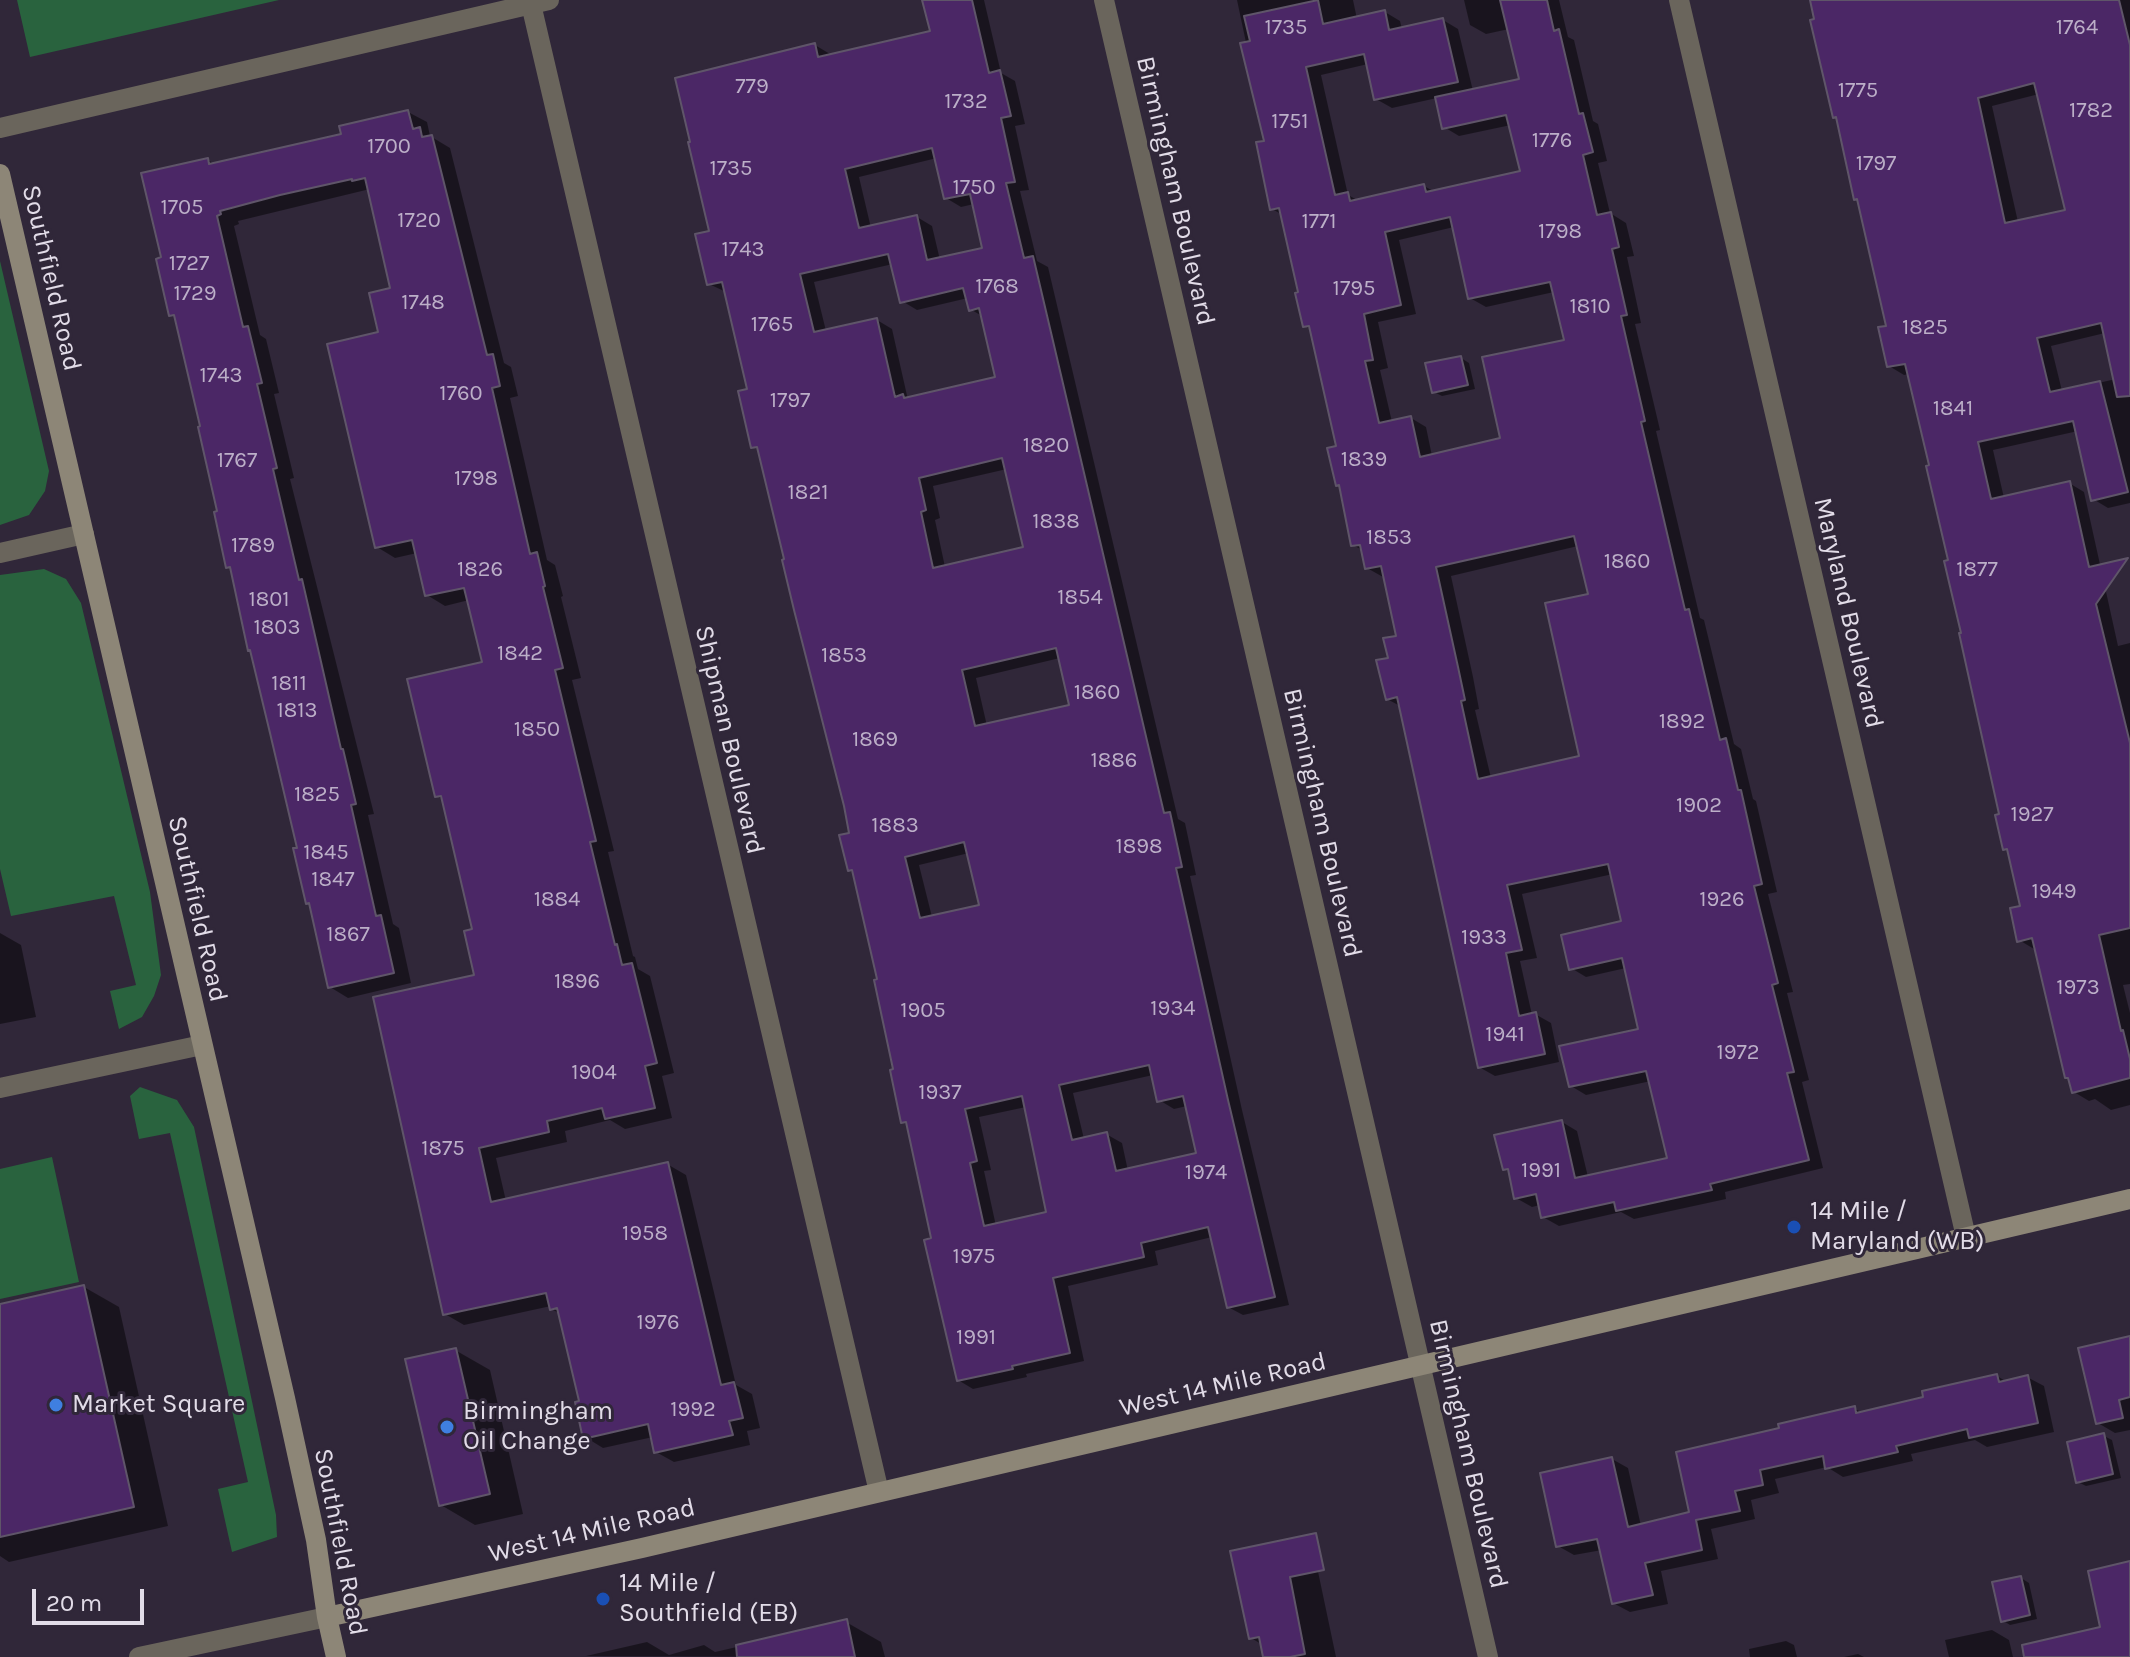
<!DOCTYPE html>
<html>
<head>
<meta charset="utf-8">
<style>
  body { margin:0 }
  #map { position:relative; width:2130px; height:1657px; overflow:hidden; background:#302739; font-family:Karla,sans-serif }
  canvas { display:block }
  .scale { position:absolute; left:32px; top:1589px; width:112px; height:36px; box-sizing:border-box; border:4px solid #e2dce8; border-top:0; padding-left:10px; font-size:24px; line-height:28px; white-space:nowrap; color:#e2dce8; -webkit-text-stroke:6px #302739; paint-order:stroke }
</style>
</head>
<body>
<div id="map">
<canvas width="2130" height="1657"></canvas>
<div class="scale">20 m</div>
</div>
<script>
const g = document.querySelector('canvas').getContext('2d');
g.lineJoin = 'round';
function fill(path, color) { g.fillStyle = color; g.fill(path, 'evenodd'); }
const poly = rows => new Path2D(rows.map(r => 'M' + r).join(''));
function strokePath(path, color, width, dash) { g.strokeStyle = color; g.lineWidth = width; g.lineCap = dash ? 'butt' : 'round'; g.setLineDash(dash || []); g.stroke(path); }
function write(font, color, halo, rows, align = 'center') {
  g.font = font + ' Karla,sans-serif'; g.lineWidth = 6; g.setLineDash([]); g.textBaseline = 'middle'; g.strokeStyle = halo; g.fillStyle = color; for (const [text, x, y, turn = 0] of rows) {
    g.save(); g.translate(x, y); g.rotate((+turn || 0) * Math.PI / 180); g.textAlign = isNaN(turn) ? turn : align; if (halo) g.strokeText(text, 0, 0); g.fillText(text, 0, 0); g.restore();
  }
}
const green = poly([
  [17,0,279,0,30,57],
  [0,261,49,471,45,491,29,515,0,525],
  [44,569,66,579,81,603,150,892,161,975,154,996,142,1017,119,1029,110,991,136,985,114,896,11,916,0,869,0,575],
  [140,1087,177,1100,194,1127,276,1515,277,1537,232,1552,218,1489,248,1482,170,1133,139,1139,130,1096],
  [52,1157,79,1282,0,1299,0,1169]
]);
const shadow = poly([
  [924,0,984,0,1001,73,1015,81,1025,124,1015,126,1029,190,1020,191,1037,261,1048,267,1178,819,1185,823,1196,875,1190,876,1242,1110,1289,1305,1243,1315,1228,1307,1212,1237,1155,1251,1158,1265,1068,1286,1084,1361,1026,1374,1027,1377,973,1389,958,1380,934,1240,908,1125,903,1122,880,981,854,873,849,870,852,835,760,450,753,447,750,390,726,292,709,284,711,232,815,45,830,54,830,56,932,32],
  [937,158,946,198,961,207,974,204,985,249,940,260,932,226,917,217,871,228,859,177],
  [893,264,902,301,917,310,968,298,970,309,982,316,997,378,908,400,892,329,877,320,826,331,814,282],
  [1007,469,1025,548,945,567,935,520,940,518,933,486],
  [1060,658,1071,707,987,726,976,678],
  [969,853,981,906,932,917,919,865],
  [1153,1075,1159,1100,1174,1109,1187,1106,1199,1154,1128,1171,1122,1143,1106,1134,1084,1139,1073,1093],
  [1026,1107,1048,1214,996,1226,984,1171,991,1170,979,1117],
  [1237,0,1353,0,1357,19,1385,12,1400,21,1402,29,1443,20,1458,29,1473,91,1522,81,1509,29,1486,34,1470,25,1464,0,1559,0,1568,37,1574,40,1593,121,1598,124,1607,161,1598,163,1610,213,1626,223,1634,256,1627,257,1641,323,1635,324,1660,430,1656,431,1700,618,1704,620,1734,744,1741,749,1753,799,1756,801,1777,892,1768,894,1793,992,1787,993,1809,1080,1802,1082,1823,1168,1725,1192,1726,1199,1634,1219,1621,1212,1559,1226,1543,1217,1540,1205,1532,1207,1516,1198,1510,1172,1504,1169,1562,1122,1577,1131,1588,1177,1669,1159,1651,1081,1586,1095,1571,1086,1640,1031,1626,968,1586,977,1571,968,1623,922,1613,874,1522,894,1537,958,1520,961,1532,1015,1535,1014,1551,1023,1559,1062,1495,1076,1479,1067,1400,706,1387,699,1390,659,1399,637,1386,577,1383,577,1367,568,1364,551,1353,545,1342,487,1337,485,1338,448,1312,330,1305,326,1301,293,1283,215,1272,209,1267,142],
  [1368,64,1376,99,1392,108,1437,98,1444,127,1459,136,1511,125,1523,172,1435,192,1424,186,1359,201,1348,195,1321,75],
  [1454,227,1470,298,1486,307,1554,292,1566,341,1503,439,1432,456,1426,427,1411,418,1392,422,1380,370,1388,368,1378,322,1416,314,1399,240],
  [1578,546,1590,595,1581,758,1491,778,1475,710,1479,709,1473,677,1451,576],
  [1812,0,2130,0,2130,503,2108,508,2093,499,2078,431,1993,450,2004,498,2069,483,2084,492,2118,646,2130,643,2130,984,2123,985,2130,1013,2130,1105,2111,1110,2095,1099,2089,1101,2074,1092,2037,948,2034,949,2019,940,2023,908,2010,851,2005,849,2002,816,1964,634,1931,466,1909,374,1904,375,1889,366,1888,327,1838,119,1834,116],
  [2039,94,2067,211,2018,222,1992,106],
  [2105,333,2116,379,2062,391,2051,346],
  [408,112,427,122,430,136,450,148,504,363,511,367,518,396,510,398,547,560,555,565,563,596,561,597,581,678,572,680,614,851,608,852,633,956,635,957,638,969,650,976,674,1073,662,1076,672,1118,625,1129,610,1120,565,1131,567,1142,496,1158,506,1201,667,1164,686,1175,736,1385,752,1394,760,1428,747,1431,750,1445,674,1462,656,1452,653,1437,603,1448,585,1437,581,1402,561,1314,551,1309,551,1306,464,1325,445,1314,476,976,474,931,444,800,437,796,485,663,469,600,445,606,427,595,417,553,395,558,377,547,380,333,392,290,370,189,238,221,239,224,234,226,260,335,266,339,279,393,274,394,294,478,290,479,374,814,368,815,393,924,399,928,411,983,348,998,330,987,311,904,308,902,299,849,232,569,228,567,202,428,177,318,171,314,163,259,208,160,216,165,343,136],
  [1461,358,1469,363,1475,389,1442,396,1434,392],
  [0,933,21,945,36,1017,0,1024],
  [84,1287,119,1307,168,1526,9,1562,0,1556,0,1306],
  [2130,1338,2130,1430,2115,1433,2098,1423],
  [455,1350,490,1370,523,1514,475,1525,441,1505],
  [1997,1376,2007,1382,2027,1377,2044,1386,2054,1432,1987,1447,1975,1440,1911,1454,1913,1461,1843,1477,1827,1467,1775,1479,1779,1493,1751,1500,1755,1519,1711,1529,1718,1559,1661,1571,1668,1604,1630,1612,1613,1603,1602,1550,1574,1555,1558,1546,1612,1459,1628,1468,1641,1526,1692,1514,1781,1430,1855,1409,1863,1413,1926,1399],
  [2104,1436,2112,1440,2121,1478,2086,1486,2078,1482],
  [1232,1553,1316,1562,1336,1657,1265,1657,1263,1645,1251,1638],
  [2021,1578,2029,1583,2037,1619,2010,1625,2002,1620],
  [846,1622,881,1642,885,1657,586,1656,647,1642,669,1655,704,1645,715,1652],
  [1992,1630,2009,1640,2013,1657,1949,1657,1945,1640],
  [1786,1641,1794,1645,1797,1657,1750,1657,1749,1649],
  [1858,1654,1864,1657,1844,1657]
]);
const building = poly([
  [922,0,972,0,989,73,1000,70,1011,116,1001,118,1015,182,1006,183,1024,258,1033,256,1164,813,1170,812,1182,867,1176,868,1228,1100,1275,1297,1227,1308,1208,1227,1141,1243,1144,1257,1053,1278,1070,1353,1012,1366,1013,1369,957,1381,924,1240,931,1238,906,1122,901,1123,890,1070,893,1069,874,980,877,979,852,870,848,871,839,835,849,833,844,806,794,610,782,560,784,559,757,447,751,448,738,391,747,389,722,282,707,285,695,234,709,231,688,142,690,142,675,78,815,43,818,57,930,31,922,0],
  [932,148,944,199,970,194,982,248,927,260,917,215,859,228,845,169,932,148],
  [888,254,900,303,963,288,969,311,979,308,995,377,904,398,903,394,895,397,877,318,814,332,800,274,888,254],
  [1002,458,1023,547,933,568,921,512,926,510,919,478,1002,458],
  [1056,648,1069,705,975,726,962,670,1056,648],
  [964,842,979,905,920,918,905,857,964,842],
  [1149,1065,1157,1102,1183,1096,1196,1153,1116,1171,1107,1132,1072,1140,1059,1085,1149,1065],
  [1022,1096,1046,1212,984,1226,970,1163,977,1161,965,1109,1022,1096],
  [1318,0,1323,24,1385,10,1389,30,1443,18,1458,82,1374,100,1364,54,1306,67,1335,195,1348,192,1350,201,1424,184,1426,192,1520,171,1506,115,1442,129,1435,97,1519,79,1500,0,1547,0,1554,31,1559,29,1579,114,1583,113,1593,152,1583,155,1597,215,1611,212,1619,247,1612,249,1627,315,1621,316,1645,421,1641,422,1685,610,1689,609,1720,740,1726,738,1738,790,1741,790,1762,884,1754,886,1778,983,1772,985,1794,1072,1787,1073,1809,1160,1710,1184,1712,1190,1616,1211,1614,1202,1541,1218,1536,1194,1514,1199,1508,1169,1503,1170,1494,1135,1562,1120,1575,1178,1667,1158,1646,1071,1569,1087,1559,1046,1638,1029,1622,958,1569,970,1561,935,1621,921,1608,864,1507,885,1522,950,1506,953,1519,1016,1536,1012,1545,1054,1478,1068,1397,697,1386,700,1376,660,1388,658,1383,638,1396,636,1381,566,1365,569,1360,545,1351,546,1339,485,1336,486,1327,448,1336,446,1309,326,1303,327,1295,293,1298,292,1279,208,1270,210,1256,142,1264,141,1240,43,1250,41,1244,16,1318,0],
  [1450,217,1468,299,1550,282,1564,340,1482,357,1500,438,1420,457,1411,416,1379,423,1365,361,1373,360,1364,314,1401,305,1385,232,1450,217],
  [1574,536,1588,594,1545,603,1579,756,1478,779,1461,701,1465,700,1458,667,1436,567,1574,536],
  [1810,0,2119,0,2130,45,2130,396,2117,397,2101,323,2037,338,2050,392,2100,381,2128,492,2091,501,2073,421,1978,442,1991,499,2070,481,2089,567,2128,558,2096,604,2130,743,2130,928,2099,935,2121,1031,2123,1030,2130,1059,2130,1078,2072,1093,2068,1078,2065,1078,2032,938,2017,942,2010,908,2020,906,2007,849,2003,850,1995,815,1999,814,1959,633,1961,633,1944,561,1948,560,1926,466,1929,465,1905,364,1887,367,1878,327,1886,326,1857,199,1854,200,1836,117,1833,118,1810,20,1814,19,1810,0],
  [2034,83,2065,210,2005,223,1978,98,2034,83],
  [408,110,413,129,420,127,422,137,432,135,487,355,493,354,500,386,492,388,530,554,537,552,545,586,543,587,563,668,555,670,596,841,590,842,615,945,617,944,622,965,632,963,657,1063,645,1066,655,1108,605,1119,602,1108,547,1121,549,1132,479,1148,491,1202,668,1162,721,1385,734,1382,743,1418,729,1421,733,1435,654,1453,648,1424,583,1439,575,1402,579,1401,557,1308,550,1310,546,1293,443,1315,373,997,474,975,464,931,472,929,441,796,435,797,407,679,482,662,464,588,425,596,412,540,375,548,327,344,378,332,369,293,390,288,365,178,352,181,352,179,280,195,220,211,221,214,217,216,243,327,248,326,262,383,257,384,277,468,273,469,299,580,302,579,341,749,343,749,356,804,351,805,376,916,381,915,394,973,328,988,309,903,306,904,293,848,297,848,270,733,250,650,248,651,230,567,226,568,214,512,217,511,198,427,200,426,174,315,169,316,156,259,161,257,141,173,208,158,209,164,341,134,339,126,408,110],
  [1461,356,1468,385,1432,393,1425,363,1461,356],
  [84,1285,134,1507,0,1537,0,1304,84,1285],
  [2130,1336,2130,1397,2119,1400,2123,1418,2096,1424,2078,1348,2130,1336],
  [456,1348,490,1494,439,1506,405,1359,456,1348],
  [1997,1374,1999,1382,2028,1375,2038,1423,1969,1438,1967,1429,1896,1446,1898,1452,1825,1469,1823,1456,1760,1470,1763,1485,1735,1491,1740,1511,1696,1520,1702,1550,1645,1563,1653,1595,1612,1604,1597,1539,1556,1547,1540,1473,1612,1457,1628,1527,1689,1512,1676,1452,1779,1428,1778,1424,1855,1406,1856,1413,1923,1397,1922,1391,1997,1374],
  [2104,1433,2113,1474,2076,1483,2067,1442,2104,1433],
  [1316,1533,1324,1570,1290,1577,1305,1654,1290,1657,1263,1657,1259,1637,1249,1639,1230,1551,1316,1533],
  [2130,1561,2130,1657,2024,1657,2022,1645,2100,1627,2088,1571,2130,1561],
  [2021,1576,2030,1615,2001,1622,1992,1582,2021,1576],
  [847,1619,855,1657,737,1657,736,1645,847,1619]
]);
const street = poly([
  [530,0,879,1492],
  [1104,0,1488,1657],
  [1679,0,1966,1237],
  [0,128,549,0],
  [0,553,84,534],
  [0,1088,202,1045],
  [139,1657,327,1617]
]);
const secondary = poly([
  [0,174,285,1398,316,1540,327,1617,336,1657],
  [327,1617,642,1548,2130,1199]
]);
const markers = [
  [1794,1227,8,"#1a4fb4"],
  [56,1405,8,"#3f7fe0"],
  [447,1427,8,"#3f7fe0"],
  [603,1599,8,"#1a4fb4"]
];
const numberNames = [
  ["1735",1286,28],
  ["1764",2077,28],
  ["779",752,87],
  ["1775",1858,91],
  ["1732",966,102],
  ["1782",2091,111],
  ["1751",1290,122],
  ["1776",1552,141],
  ["1700",389,147],
  ["1797",1876,164],
  ["1735",731,169],
  ["1750",974,188],
  ["1705",182,208],
  ["1720",419,221],
  ["1771",1319,222],
  ["1798",1560,232],
  ["1743",743,250],
  ["1727",189,264],
  ["1768",997,287],
  ["1795",1354,289],
  ["1729",195,294],
  ["1748",423,303],
  ["1810",1590,307],
  ["1765",772,325],
  ["1825",1925,328],
  ["1743",221,376],
  ["1760",461,394],
  ["1797",790,401],
  ["1841",1953,409],
  ["1820",1046,446],
  ["1839",1364,460],
  ["1767",237,461],
  ["1798",476,479],
  ["1821",808,493],
  ["1838",1056,522],
  ["1853",1389,538],
  ["1789",253,546],
  ["1860",1627,562],
  ["1826",480,570],
  ["1877",1977,570],
  ["1854",1080,598],
  ["1801",269,600],
  ["1803",277,628],
  ["1842",520,654],
  ["1853",844,656],
  ["1811",289,684],
  ["1860",1097,693],
  ["1813",297,711],
  ["1892",1682,722],
  ["1850",537,730],
  ["1869",875,740],
  ["1886",1114,761],
  ["1825",317,795],
  ["1902",1699,806],
  ["1927",2032,815],
  ["1883",895,826],
  ["1898",1139,847],
  ["1845",326,853],
  ["1847",333,880],
  ["1949",2054,892],
  ["1884",557,900],
  ["1926",1722,900],
  ["1867",348,935],
  ["1933",1484,938],
  ["1896",577,982],
  ["1973",2078,988],
  ["1934",1173,1009],
  ["1905",923,1011],
  ["1941",1505,1035],
  ["1972",1738,1053],
  ["1904",594,1073],
  ["1937",940,1093],
  ["1875",443,1149],
  ["1991",1541,1171],
  ["1974",1206,1173],
  ["1958",645,1234],
  ["1975",974,1257],
  ["1976",658,1323],
  ["1991",976,1338],
  ["1992",693,1410]
];
const streetNames = [
  ["Birmingham Boulevard",1175,191,77],
  ["Southfield Road",51,278,77],
  ["Maryland Boulevard",1848,613,77],
  ["Shipman Boulevard",729,740,77],
  ["Birmingham Boulevard",1322,823,77],
  ["Southfield Road",197,909,77],
  ["West 14 Mile Road",1223,1385,-13],
  ["Birmingham Boulevard",1468,1454,77],
  ["West 14 Mile Road",592,1531,-13],
  ["Southfield Road",340,1542,79]
];
const poiNames = [
  ["14 Mile /",1810,1212],
  ["Maryland (WB)",1810,1242],
  ["Market Square",72,1405],
  ["Birmingham",463,1412],
  ["Oil Change",463,1442],
  ["14 Mile /",619,1584],
  ["Southfield (EB)",619,1614]
];
fill(green, '#29633e');
fill(shadow, '#0007');
fill(building, '#4b2766');
strokePath(building, '#5f5569', 2);
strokePath(street, '#6a655c', 20);
strokePath(secondary, '#8d8677', 20);
for (const [x, y, r, color] of markers) { const dot = new Path2D(); dot.arc(x, y, r, 0, 2 * Math.PI); g.fillStyle = color; g.fill(dot); strokePath(dot, '#302739', 3); }
write('22px', '#bcafc8', null, numberNames);
write('26px', '#e2dce8', '#302739', streetNames);
write('26px', '#e2dce8', '#302739', poiNames, 'left');
</script>
</body>
</html>
